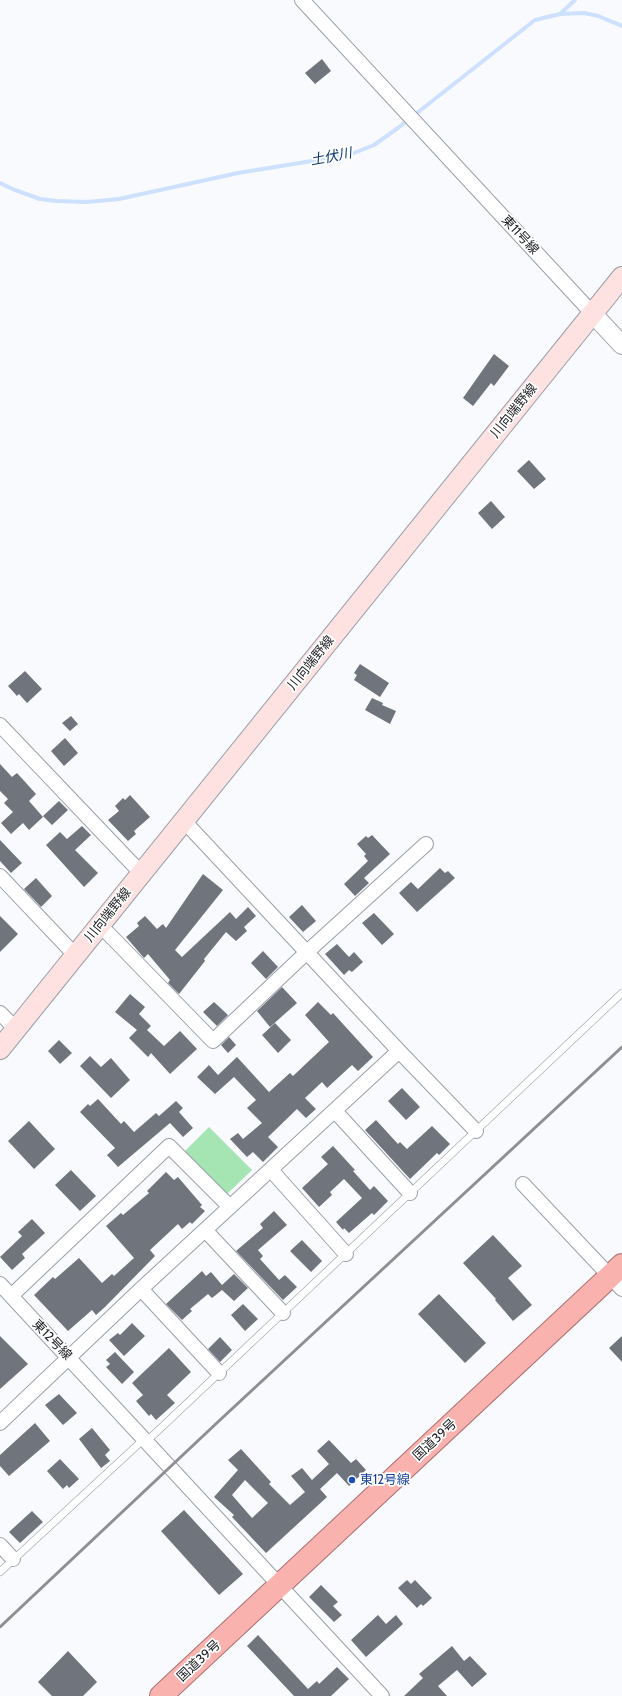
<!DOCTYPE html>
<html>
<head>
<meta charset="utf-8">
<style>
  body { margin:0 }
  canvas { display:block; background:#f8fafe }
</style>
</head>
<body>
<canvas width="622" height="1696"></canvas>
<script>
const g = document.querySelector('canvas').getContext('2d');
g.lineJoin = 'round';
function fill(path, color) { g.fillStyle = color; g.fill(path, 'evenodd'); }
const poly = rows => new Path2D(rows.map(r => 'M' + r).join(''));
function strokePath(path, color, width, dash) { g.strokeStyle = color; g.lineWidth = width; g.lineCap = dash ? 'butt' : 'round'; g.setLineDash(dash || []); g.stroke(path); }
function write(font, color, halo, rows, align = 'center') {
  g.font = font + ' Cabin,"Noto Sans JP",sans-serif'; g.lineWidth = 3.5; g.setLineDash([]); g.textBaseline = 'middle'; g.strokeStyle = halo; g.fillStyle = color; for (const [text, x, y, turn = 0] of rows) {
    g.save(); g.translate(x, y); g.rotate((+turn || 0) * Math.PI / 180); g.textAlign = isNaN(turn) ? turn : align; if (halo) g.strokeText(text, 0, 0); g.fillText(text, 0, 0); g.restore();
  }
}
const green = poly([
  [209,1127,252,1170,227,1194,185,1151]
]);
const stream = poly([
  [560,14,575,0],
  [0,183,15,190,40,199,57,201,87,202,119,199,238,173,349,155,374,145,398,128,535,20,560,14,584,13,598,16,622,26]
]);
const building = poly([
  [322,59,331,71,315,84,305,73],
  [494,354,509,366,494,386,491,383,473,406,463,398],
  [529,460,546,479,534,489,517,471],
  [491,501,505,517,492,529,478,513],
  [360,664,389,683,380,697,354,680,357,675,354,673],
  [25,671,42,689,27,703,19,694,17,696,8,686],
  [372,698,383,703,382,705,396,711,390,724,365,710],
  [71,716,78,724,70,731,62,723],
  [65,738,78,753,64,766,51,751],
  [0,764,12,777,17,773,36,794,29,801,43,817,29,830,23,823,11,834,1,823,13,812,4,803,8,799,0,791],
  [130,795,150,817,134,831,136,834,128,841,108,820,119,811,115,806,123,798,125,800],
  [59,801,68,810,52,825,43,816],
  [82,826,91,835,75,850,98,873,84,887,46,845,60,832,67,839],
  [372,835,390,854,364,878,369,883,355,896,344,884,368,861,364,856,366,854,357,844,366,836,368,838],
  [0,840,22,863,11,873,0,861],
  [440,868,445,873,448,871,455,878,417,912,399,893,411,882,418,889],
  [203,874,223,890,175,950,182,957,230,912,236,919,248,907,256,916,244,927,247,931,236,941,226,932,204,959,205,961,179,994,168,983,170,980,148,954,144,958,126,937,139,926,137,923,145,916,157,929,163,924,166,928],
  [36,878,52,896,41,907,24,889],
  [302,905,316,921,303,932,289,917],
  [374,913,394,934,382,945,362,923],
  [0,916,18,934,0,952],
  [337,944,349,957,354,952,363,962,352,972,349,970,344,975,325,954],
  [263,951,278,967,266,979,251,963],
  [282,987,297,1003,270,1027,257,1011],
  [130,994,145,1007,139,1014,151,1026,147,1030,164,1046,180,1031,197,1049,170,1074,151,1053,148,1057,129,1038,137,1030,115,1012],
  [214,1002,228,1015,217,1026,203,1012],
  [318,1002,331,1015,333,1013,373,1057,358,1071,352,1065,327,1088,322,1082,305,1098,316,1109,306,1118,297,1109,268,1137,278,1147,263,1162,253,1152,247,1157,230,1139,238,1133,243,1139,262,1123,247,1108,256,1100,234,1077,215,1094,197,1077,209,1065,218,1075,237,1057,269,1092,290,1073,293,1076,329,1042,305,1015],
  [275,1023,291,1040,278,1053,262,1035],
  [229,1037,236,1045,228,1053,221,1045],
  [59,1040,72,1053,60,1064,48,1051],
  [90,1056,101,1067,111,1058,130,1080,111,1098,80,1066],
  [402,1088,420,1107,406,1120,388,1101],
  [98,1099,121,1124,124,1121,134,1132,156,1113,159,1116,176,1101,183,1108,179,1112,193,1128,183,1137,170,1123,118,1167,107,1155,115,1148,80,1112,88,1104,90,1106],
  [376,1120,398,1144,400,1142,407,1149,432,1126,450,1144,439,1155,437,1153,410,1179,365,1130],
  [29,1121,55,1149,34,1169,8,1141],
  [333,1146,355,1170,353,1171,370,1190,374,1186,388,1201,374,1215,372,1213,349,1233,344,1228,343,1230,336,1222,362,1198,344,1179,330,1192,332,1195,319,1207,302,1188,328,1164,321,1157],
  [71,1170,96,1196,80,1211,55,1185],
  [166,1172,174,1180,178,1177,202,1205,200,1207,205,1211,192,1224,190,1222,182,1229,178,1224,150,1250,155,1256,105,1307,96,1315,92,1310,68,1331,34,1295,53,1277,55,1279,79,1258,102,1283,112,1274,114,1276,134,1258,106,1226,121,1213,123,1215,149,1193,147,1191],
  [274,1211,287,1225,258,1250,263,1256,260,1259,279,1280,285,1275,297,1287,283,1300,236,1251,263,1228,260,1224],
  [32,1219,45,1233,22,1254,25,1258,12,1270,0,1257,22,1236,18,1232],
  [493,1235,522,1266,508,1278,532,1305,513,1321,495,1300,496,1299,463,1263],
  [302,1240,322,1261,311,1272,290,1251],
  [202,1271,206,1276,211,1272,222,1285,234,1274,248,1288,234,1301,222,1290,212,1298,208,1294,190,1309,192,1311,182,1320,166,1304],
  [439,1294,486,1343,465,1363,418,1314],
  [243,1304,258,1319,245,1331,231,1315],
  [132,1323,145,1336,124,1356,109,1340,118,1333,120,1335],
  [0,1336,28,1364,0,1389],
  [622,1336,622,1362,609,1348],
  [220,1337,232,1350,220,1362,208,1349],
  [169,1348,191,1372,167,1395,175,1403,156,1420,151,1414,149,1416,136,1401,143,1395,132,1383],
  [115,1352,134,1372,122,1384,106,1367,110,1364,106,1360],
  [59,1394,77,1413,63,1425,45,1405],
  [35,1423,50,1441,9,1476,0,1466,0,1455],
  [92,1428,110,1450,105,1455,110,1461,101,1468,79,1439],
  [329,1440,351,1463,356,1459,366,1470,349,1486,337,1473,320,1489,327,1497,266,1553,232,1517,234,1515,214,1497,238,1470,228,1460,241,1449,271,1482,269,1484,290,1505,305,1492,291,1476,302,1468,312,1480,329,1464,317,1451],
  [245,1480,268,1503,252,1518,232,1495],
  [60,1459,79,1479,69,1488,67,1485,63,1489,47,1471],
  [184,1510,243,1574,219,1595,161,1531],
  [32,1511,43,1522,20,1543,9,1532],
  [407,1580,411,1584,415,1580,432,1598,423,1606,421,1604,417,1608,398,1588],
  [321,1585,338,1602,333,1606,342,1615,334,1622,309,1597],
  [378,1615,386,1624,396,1615,403,1624,366,1657,351,1640],
  [258,1635,308,1689,317,1681,319,1684,337,1667,349,1679,331,1696,294,1696,247,1646],
  [452,1646,464,1661,470,1656,487,1674,472,1687,457,1670,438,1686,447,1696,404,1696,423,1678,419,1674],
  [68,1651,97,1682,83,1696,52,1696,38,1682]
]);
const service = poly([
  [147,1441,622,993],
  [0,1572,144,1439]
]);
const minor = poly([
  [302,0,593,314],
  [0,725,142,874],
  [184,821,399,1051,476,1131],
  [0,876,75,955],
  [100,925,213,1041,307,952,426,844],
  [0,1013,16,1029],
  [335,1111,410,1193],
  [271,1170,346,1254],
  [523,1184,622,1289],
  [205,1230,283,1313],
  [0,1284,382,1696],
  [141,1289,219,1373],
  [11,1296,169,1146,230,1207],
  [0,1423,141,1289,399,1051],
  [0,1545,13,1559]
]);
const tertiary = poly([
  [593,314,622,345]
]);
const secondary = poly([
  [0,1049,622,277]
]);
const trunk = poly([
  [161,1696,622,1265]
]);
const rail = poly([
  [0,1627,220,1420,622,1047]
]);
const markers = [
  [352,1480,4,"#1a4fb4"]
];
const streetNames = [
  ["東11号線",520,235,47],
  ["川向端野線",514,411,-51],
  ["川向端野線",311,663,-51],
  ["川向端野線",108,915,-51],
  ["東12号線",52,1340,46],
  ["国道39号",435,1440,-43],
  ["国道39号",199,1661,-43]
];
const transitNames = [
  ["東12号線",360,1480]
];
const waterNames = [
  ["土伏川",331,157,-11]
];
fill(green, '#a5e4b3');
strokePath(stream, '#cde0fd', 4);
fill(building, '#6f747d');
strokePath(service, '#9a9fa9', 8);
strokePath(minor, '#9a9fa9', 16);
strokePath(tertiary, '#9a9fa9', 20);
strokePath(secondary, '#9a9fa9', 22);
strokePath(trunk, '#aa7170', 24);
strokePath(service, '#fff', 7);
strokePath(minor, '#fff', 14);
strokePath(tertiary, '#fff', 18);
strokePath(secondary, '#fde2e1', 20);
strokePath(trunk, '#fab2af', 22);
strokePath(rail, '#8d8f93', 3);
for (const [x, y, r, color] of markers) { const dot = new Path2D(); dot.arc(x, y, r, 0, 2 * Math.PI); g.fillStyle = color; g.fill(dot); strokePath(dot, '#fff', 1.5); }
write('13px', '#191b1f', '#fff', streetNames);
write('13px', '#164399', '#fff', transitNames, 'left');
write('italic 14px', '#073570', '#fff', waterNames);
</script>
</body>
</html>
